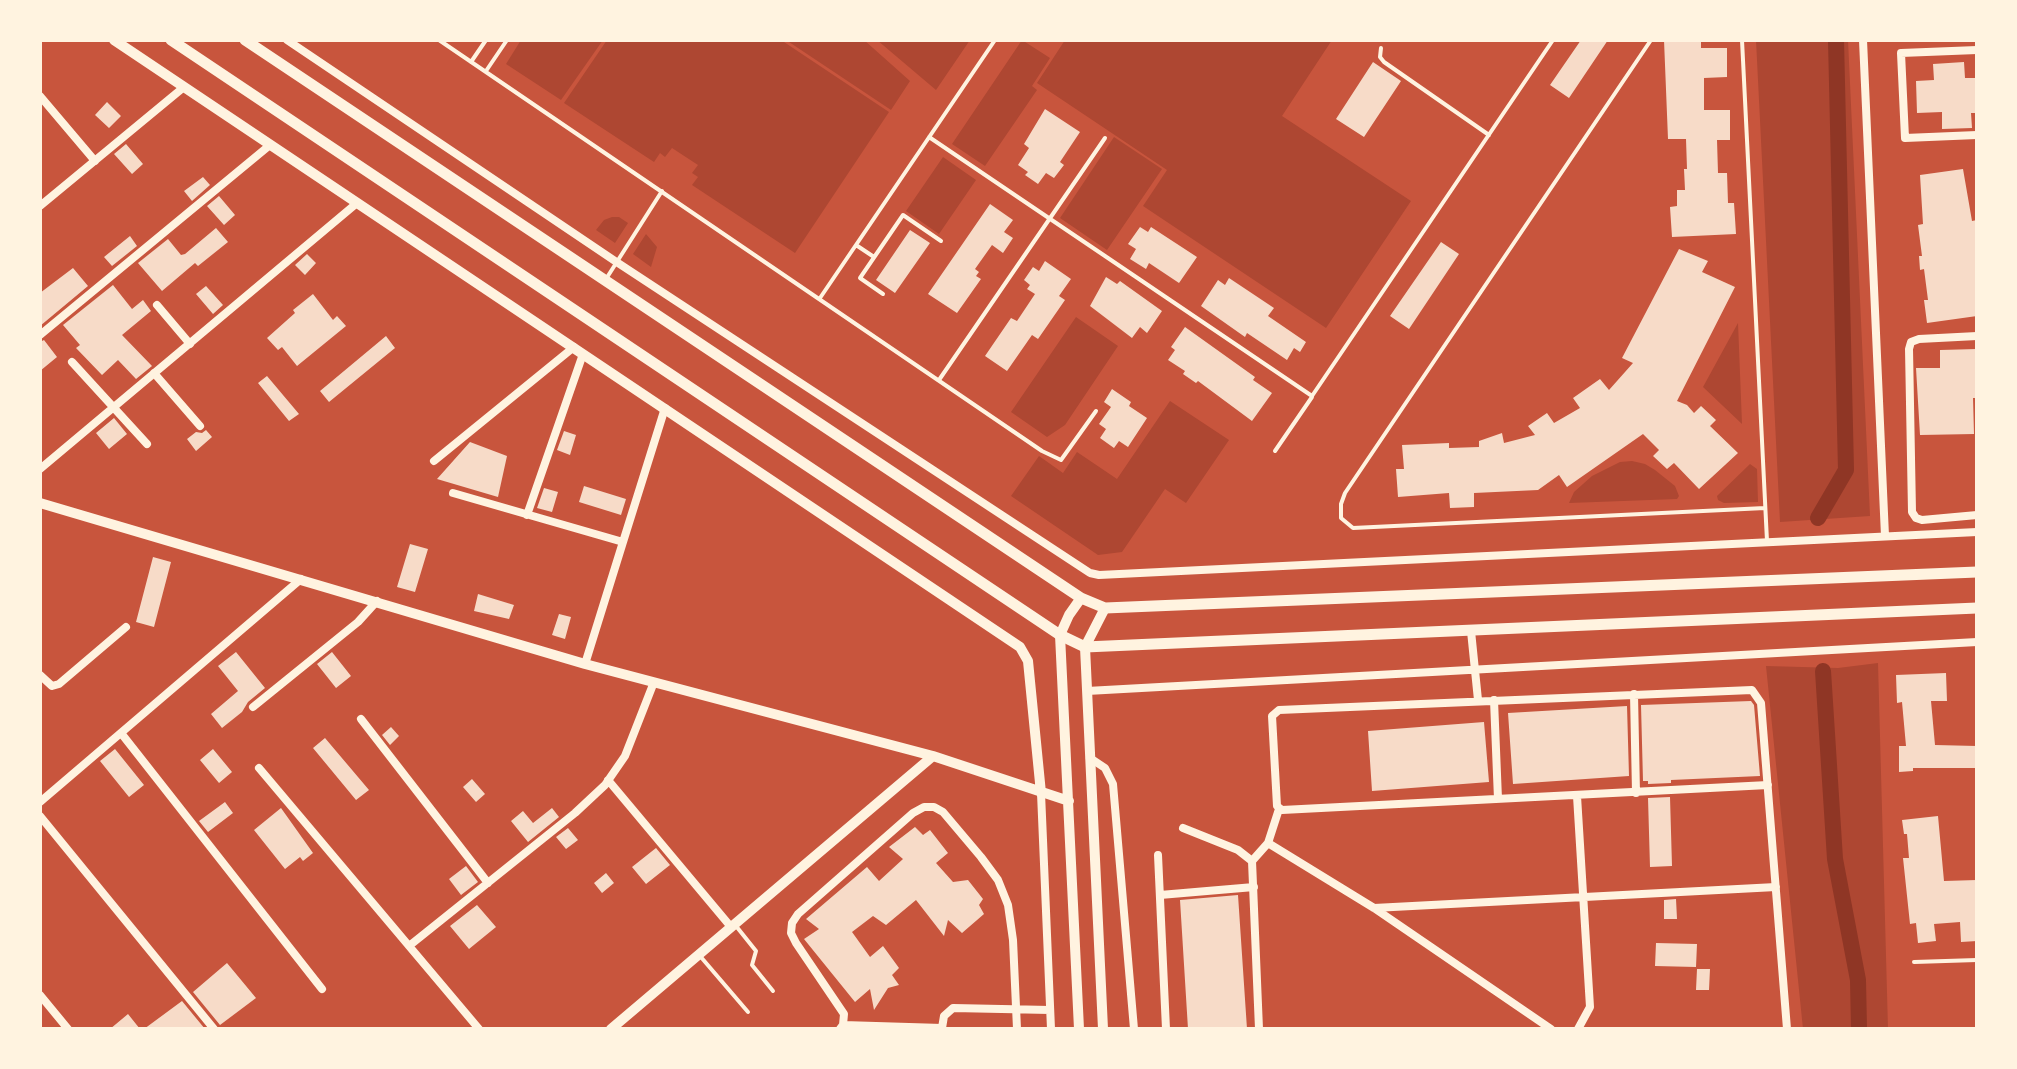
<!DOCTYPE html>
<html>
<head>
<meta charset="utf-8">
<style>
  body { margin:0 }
  #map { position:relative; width:2017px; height:1069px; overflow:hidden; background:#c8553d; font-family:Montserrat,sans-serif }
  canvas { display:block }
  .frame { position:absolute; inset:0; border:42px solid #fff3e0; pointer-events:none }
</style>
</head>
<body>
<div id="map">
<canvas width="2017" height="1069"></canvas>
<div class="frame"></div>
</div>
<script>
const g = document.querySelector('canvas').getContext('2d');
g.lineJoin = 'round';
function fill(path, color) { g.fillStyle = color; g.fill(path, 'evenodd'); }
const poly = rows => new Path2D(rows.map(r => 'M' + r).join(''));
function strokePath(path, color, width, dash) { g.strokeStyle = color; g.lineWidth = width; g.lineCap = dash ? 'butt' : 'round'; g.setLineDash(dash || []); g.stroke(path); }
const green = poly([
  [521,40,603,40,561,100,506,64],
  [607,40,781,40,889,112,795,253,692,185,698,177,692,173,698,165,672,148,665,157,660,153,654,162,564,103],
  [786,40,864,40,910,81,891,110],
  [877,40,970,40,936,90],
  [1022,40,1050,58,1032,86,1037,90,985,166,952,144],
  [1065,40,1332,40,1282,116,1411,201,1326,328,1143,206,1167,170,1037,83],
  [1756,40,1848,40,1870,516,1780,522],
  [1114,137,1162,169,1107,250,1060,218],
  [943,157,976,180,939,234,906,211],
  [612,217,619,217,628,223,615,243,596,230,604,220],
  [646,234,657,247,651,267,633,254],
  [1076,317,1118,346,1065,425,1047,437,1011,412],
  [1738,323,1742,424,1703,387],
  [1170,401,1229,440,1186,503,1165,489,1122,552,1098,555,1011,496,1039,456,1063,473,1077,452,1117,479],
  [1632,461,1645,464,1655,470,1675,486,1679,496,1677,499,1569,503,1574,492,1592,476,1620,462],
  [1750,464,1757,469,1758,502,1724,503,1718,500,1717,496],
  [1878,663,1888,1029,1803,1029,1766,666,1838,668]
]);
const canal = poly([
  [1818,518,1846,470,1836,40],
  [1823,671,1835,859,1858,980,1859,1029]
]);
const building = poly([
  [1581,40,1608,40,1569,98,1550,85],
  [1664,40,1701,40,1701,48,1727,48,1727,77,1704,78,1704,110,1730,110,1730,140,1717,140,1718,173,1727,173,1728,203,1734,203,1736,234,1672,237,1670,207,1677,206,1677,190,1685,190,1684,169,1687,169,1686,139,1668,139],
  [1373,62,1401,81,1364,137,1336,119],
  [1964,62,1965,78,1977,78,1977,113,1971,113,1972,128,1942,129,1942,112,1917,113,1916,81,1934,80,1933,64],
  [107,102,121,116,109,128,95,115],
  [1045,109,1080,132,1060,162,1064,165,1054,178,1046,173,1038,184,1025,175,1028,172,1018,165,1029,148,1024,144],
  [126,144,143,164,132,174,114,154],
  [1963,169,1972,221,1977,220,1977,316,1927,323,1924,300,1928,300,1924,269,1920,270,1919,256,1922,256,1918,225,1923,224,1920,175],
  [203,177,210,185,192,201,184,191],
  [219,196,235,215,224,225,207,206],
  [990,204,1013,220,1004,232,1013,238,1003,253,992,245,975,269,979,272,976,276,981,279,957,313,928,294],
  [1140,227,1148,232,1151,227,1197,257,1179,283,1149,263,1146,269,1130,259,1136,249,1128,244],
  [216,228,228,242,198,266,195,263,162,291,138,263,168,239,181,255,185,254],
  [910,230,930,243,895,293,876,280],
  [130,236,137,246,112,266,104,257],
  [1441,242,1459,254,1409,329,1390,316],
  [1679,249,1708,261,1702,272,1735,287,1677,401,1687,405,1694,413,1701,406,1716,420,1710,426,1738,453,1699,489,1674,463,1667,469,1653,456,1659,450,1643,434,1567,487,1559,475,1538,490,1474,493,1474,507,1450,508,1449,493,1398,497,1396,469,1404,469,1402,445,1449,443,1449,448,1479,447,1479,441,1502,433,1504,443,1535,435,1528,426,1547,413,1554,423,1580,408,1573,398,1600,379,1609,390,1633,363,1622,358],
  [307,254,316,263,305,275,295,265],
  [1045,261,1071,279,1059,296,1065,300,1038,339,1032,335,1007,371,985,356,1011,318,1017,321,1035,294,1027,289,1030,285,1024,280,1033,267,1039,271],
  [73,268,88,286,40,326,40,293],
  [1106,277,1117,284,1120,281,1162,311,1147,333,1140,327,1132,338,1090,306],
  [1229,278,1274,308,1268,316,1306,342,1300,352,1294,348,1287,360,1247,333,1245,337,1201,306,1218,280,1225,285],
  [113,285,132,309,143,300,151,311,122,335,152,366,136,379,118,360,102,375,76,348,80,345,63,325],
  [206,286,223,305,213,314,196,294],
  [313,294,333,320,337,316,346,326,297,366,282,347,278,350,267,338,295,313,293,310],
  [1185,327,1255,377,1253,380,1272,393,1252,421,1198,381,1196,383,1183,374,1185,371,1168,360,1175,350,1171,347],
  [386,336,395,348,329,402,320,391],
  [44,340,57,357,40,371,40,342],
  [1977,349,1977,398,1973,398,1974,434,1920,435,1916,368,1940,368,1940,350],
  [267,376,299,414,289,421,258,383],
  [1112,389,1131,402,1129,406,1147,418,1128,447,1119,441,1114,448,1100,438,1106,429,1099,424,1111,407,1104,402],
  [114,418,127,434,109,449,96,433],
  [206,430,212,437,196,451,187,439,196,432,202,433],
  [564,431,576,435,570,455,557,450],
  [470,442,507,456,498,497,437,479],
  [584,486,626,499,621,515,579,502],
  [544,488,558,492,552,512,537,508],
  [410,544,428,549,415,592,397,587],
  [153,557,171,562,154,627,136,622],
  [478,594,514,605,509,619,474,611],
  [559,614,571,617,565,639,552,635],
  [236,652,265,688,248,702,242,712,222,728,211,714,238,691,218,666],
  [332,652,351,676,336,688,317,664],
  [1946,673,1947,701,1931,701,1935,745,1977,746,1977,768,1913,768,1913,771,1899,772,1899,746,1906,746,1902,702,1897,703,1896,675],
  [1751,701,1754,705,1760,776,1671,780,1671,783,1648,784,1648,781,1643,781,1641,705],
  [1627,706,1629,776,1513,784,1508,713],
  [1484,722,1489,782,1372,791,1368,731],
  [391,727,399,736,390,745,382,735],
  [325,738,369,790,356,800,313,748],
  [115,749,144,785,129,797,100,761],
  [213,749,232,772,219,783,200,760],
  [472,779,485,794,476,802,463,787],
  [1670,797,1672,866,1650,867,1648,798],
  [225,802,233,813,208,832,199,821],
  [281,808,313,853,303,861,300,857,285,869,254,830],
  [552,808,559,817,528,842,511,821,523,811,533,823],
  [1938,816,1944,881,1977,880,1977,941,1961,942,1960,922,1934,924,1936,941,1918,943,1916,923,1910,924,1903,858,1909,858,1907,834,1904,834,1902,820],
  [915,827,923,835,930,830,948,853,936,863,953,882,968,880,983,899,979,905,984,914,962,933,948,920,944,936,916,900,886,925,873,916,852,932,870,957,883,946,899,968,892,975,899,985,888,988,874,1010,870,989,855,1002,804,939,819,929,806,919,867,867,879,881,903,859,889,847],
  [568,828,578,840,566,849,556,837],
  [656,848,670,865,646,884,632,867],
  [466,866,478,882,461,895,449,879],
  [606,873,614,883,602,893,594,883],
  [1238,895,1247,1029,1188,1029,1180,900],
  [1676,899,1677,919,1664,919,1664,900],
  [477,905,496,927,469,949,450,926],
  [1656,943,1697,944,1696,967,1655,966],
  [227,963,256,998,220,1025,193,992],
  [1697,969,1710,969,1709,990,1696,990],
  [182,1001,205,1029,144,1029],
  [128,1014,140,1029,110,1029]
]);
const service = poly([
  [439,40,1042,451,1061,460,1096,411],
  [1651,40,1345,493,1341,504,1341,518,1353,528,1765,508],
  [1742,40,1767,541],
  [1381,48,1380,57,1384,62,1489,135],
  [471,62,486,40],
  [486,71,507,40],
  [929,137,1312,396,1553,40],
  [856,245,874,257],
  [606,279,662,191],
  [883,294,860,278,903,215,941,241],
  [820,298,995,40],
  [939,380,1105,138],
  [1275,451,1312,397],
  [736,926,756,951,752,965,773,991],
  [700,956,748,1012],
  [1914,962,1977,960]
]);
const minor = poly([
  [287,40,615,261,1090,573,1099,575,1977,532],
  [1863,40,1885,536],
  [1977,50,1901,53,1905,138,1977,135],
  [40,96,95,161],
  [40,206,184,87],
  [157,305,190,344],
  [40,335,270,145],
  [1977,336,1919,339,1911,342,1909,349,1912,512,1916,518,1922,520,1977,515],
  [72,362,147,444],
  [154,373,200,426],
  [434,461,574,347],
  [40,469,357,203],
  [453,493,623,542,585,664],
  [527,515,583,354],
  [623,542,665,408],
  [1471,631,1478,700],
  [40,675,52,686,59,684,126,627],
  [1087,691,1977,642],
  [1634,694,1636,793],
  [1494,700,1498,799],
  [253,707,358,622,377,601],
  [361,719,488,883],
  [121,733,322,989],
  [1090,758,1105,768,1113,784,1134,1029],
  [259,768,479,1029],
  [608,780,731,927],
  [1768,785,1282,810,1277,806,1272,716,1279,710,1752,690,1761,703,1787,1029],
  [1041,793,1051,1029],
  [1577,796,1590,1007,1578,1029],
  [40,802,301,579],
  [40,816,214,1029],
  [1183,828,1238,850,1252,861,1259,1029],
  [1268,843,1279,809],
  [1158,855,1166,1029],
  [1252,861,1268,843,1374,908,1551,1029],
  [1160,895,1254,887],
  [1374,908,1776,887],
  [409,946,575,813,605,785,625,756,654,682],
  [40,995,68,1029],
  [843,1025,942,1028,944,1016,953,1008,1050,1010],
  [840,1029,843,1025,844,1014,796,943,791,933,792,923,798,914,913,813,924,807,934,807,943,812,981,857,998,880,1008,905,1013,940,1017,1029]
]);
const tertiary = poly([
  [114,40,1020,647,1028,661,1041,793],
  [40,503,585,664,933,756,1069,801],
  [611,1029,933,756],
  [1079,1029,1060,635,1069,615,1081,598],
  [1103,1029,1085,647,1105,608]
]);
const secondary = poly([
  [171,40,1060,635,1085,647,1977,608],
  [245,40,1081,598,1105,608,1977,572]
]);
fill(green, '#ae4732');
strokePath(canal, '#8f3625', 16);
fill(building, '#f7dbc8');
strokePath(service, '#fff3e0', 4);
strokePath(minor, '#fff3e0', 8);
strokePath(tertiary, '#fff3e0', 10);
strokePath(secondary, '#fff3e0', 11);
</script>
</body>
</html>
